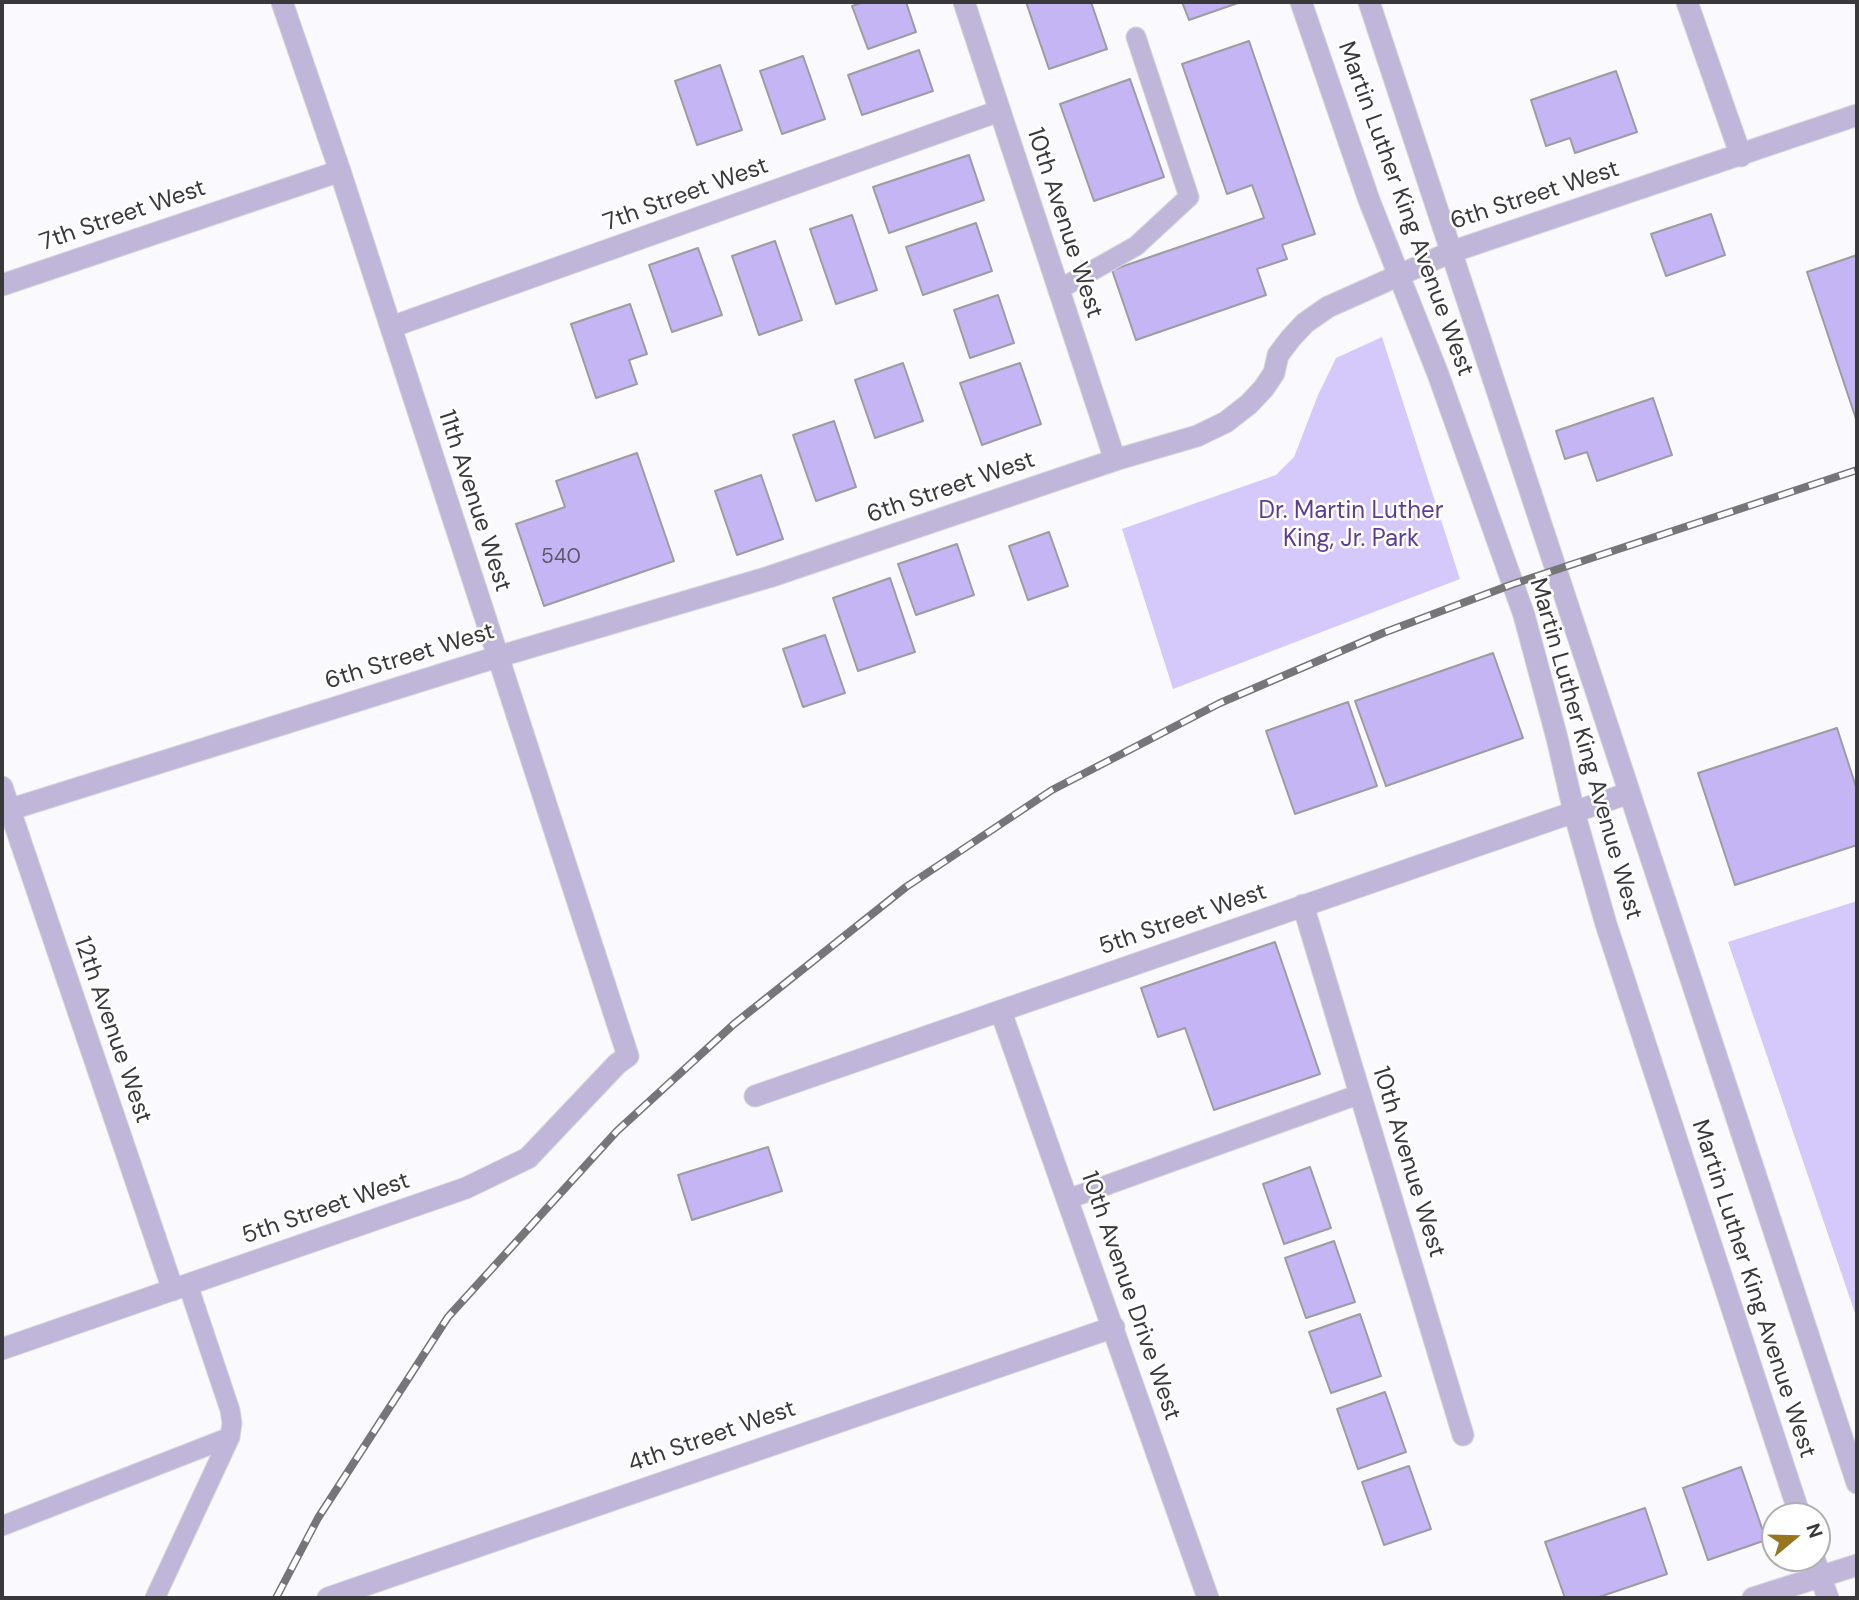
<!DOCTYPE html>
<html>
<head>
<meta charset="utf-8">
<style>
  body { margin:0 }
  #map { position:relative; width:1859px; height:1600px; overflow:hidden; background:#fafafe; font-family:"DM Sans",sans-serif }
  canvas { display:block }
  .frame { position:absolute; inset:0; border:4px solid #39393b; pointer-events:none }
  .north { position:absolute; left:1761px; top:1502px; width:70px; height:70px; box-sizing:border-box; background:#fff; border:2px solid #b0b0b1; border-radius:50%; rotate:71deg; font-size:19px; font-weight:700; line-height:28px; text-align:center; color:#39393b }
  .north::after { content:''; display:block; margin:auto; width:24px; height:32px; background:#97761f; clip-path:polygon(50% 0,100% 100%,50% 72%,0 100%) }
</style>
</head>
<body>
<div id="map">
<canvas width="1859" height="1600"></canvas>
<div class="frame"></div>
<div class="north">N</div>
</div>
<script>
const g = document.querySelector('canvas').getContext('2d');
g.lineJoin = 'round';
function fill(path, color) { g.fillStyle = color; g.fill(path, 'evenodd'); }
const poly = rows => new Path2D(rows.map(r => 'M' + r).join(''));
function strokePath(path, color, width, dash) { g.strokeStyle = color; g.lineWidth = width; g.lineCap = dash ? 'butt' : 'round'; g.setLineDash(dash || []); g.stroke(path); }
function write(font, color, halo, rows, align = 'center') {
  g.font = font + ' "DM Sans",sans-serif'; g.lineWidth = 5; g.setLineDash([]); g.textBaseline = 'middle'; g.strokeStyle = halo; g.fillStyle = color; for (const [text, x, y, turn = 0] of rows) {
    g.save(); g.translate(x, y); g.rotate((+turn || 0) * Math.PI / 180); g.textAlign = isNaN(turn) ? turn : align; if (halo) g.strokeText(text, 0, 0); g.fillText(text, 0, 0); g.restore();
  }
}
const green = poly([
  [1382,337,1460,579,1173,689,1122,529,1276,475,1294,457,1318,395,1336,358],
  [1857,901,1857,1319,1728,942]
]);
const building = poly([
  [864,2,906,2,916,32,868,49,852,6,864,2],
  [1026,2,1091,2,1107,49,1049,69,1026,2],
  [1182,2,1237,2,1238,3,1189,20,1182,2],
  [1249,41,1315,234,1282,245,1287,259,1257,269,1266,295,1136,340,1112,270,1264,218,1252,185,1227,194,1182,64,1249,41],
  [919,50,933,91,862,115,848,75,919,50],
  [803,56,825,119,782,134,760,71,803,56],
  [720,65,742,130,697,145,675,81,720,65],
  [1616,71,1637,132,1575,153,1570,138,1546,146,1531,100,1616,71],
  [1130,79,1164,177,1094,201,1060,104,1130,79],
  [969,155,984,200,889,233,873,187,969,155],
  [1711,214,1725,255,1666,276,1651,234,1711,214],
  [852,215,877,290,836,304,810,229,852,215],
  [976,223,992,271,923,295,906,247,976,223],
  [775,241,802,320,759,335,732,256,775,241],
  [698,248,722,315,672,332,649,265,698,248],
  [1857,255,1857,419,1856,419,1807,272,1857,255],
  [998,295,1014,343,970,358,954,310,998,295],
  [630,304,647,354,629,360,637,384,596,398,571,324,630,304],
  [903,363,923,421,875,438,855,380,903,363],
  [1020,363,1041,424,982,445,960,383,1020,363],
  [1653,398,1672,455,1597,481,1587,452,1565,459,1556,431,1653,398],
  [834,421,856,487,816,501,793,435,834,421],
  [637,453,674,561,544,606,516,524,565,507,556,481,637,453],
  [761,475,783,539,737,555,715,491,761,475],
  [1049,532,1068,586,1028,600,1009,546,1049,532],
  [957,544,974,595,916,615,898,564,957,544],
  [890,578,915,652,858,671,833,598,890,578],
  [825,635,845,693,803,707,783,649,825,635],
  [1493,653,1523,738,1386,786,1355,701,1493,653],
  [1348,702,1377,786,1295,814,1266,731,1348,702],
  [1837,728,1857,790,1857,845,1735,885,1698,773,1837,728],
  [1275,942,1320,1074,1214,1110,1185,1028,1158,1037,1141,988,1275,942],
  [768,1147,782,1191,692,1220,678,1175,768,1147],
  [1310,1167,1331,1228,1284,1244,1263,1184,1310,1167],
  [1334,1241,1355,1302,1306,1318,1285,1258,1334,1241],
  [1360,1314,1381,1376,1331,1393,1309,1332,1360,1314],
  [1385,1392,1406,1452,1358,1469,1337,1409,1385,1392],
  [1409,1466,1431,1529,1384,1545,1362,1482,1409,1466],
  [1741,1467,1766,1540,1708,1560,1683,1488,1741,1467],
  [1645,1508,1667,1574,1596,1598,1565,1598,1545,1542,1645,1508]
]);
const service = poly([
  [1058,290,1136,246,1189,197,1136,37],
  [1068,1199,1360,1094],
  [2,1526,230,1437],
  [155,1598,230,1437,232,1423,230,1410,188,1285]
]);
const minor = poly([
  [964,2,1115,460],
  [1687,2,1741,156],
  [2,285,340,171],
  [391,327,999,111],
  [2,787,173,1290],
  [2,812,497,657,769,577,1115,460,1197,436,1226,422,1249,404,1264,388,1274,373,1278,355,1291,338,1305,323,1328,307,1451,252,1857,115],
  [1303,905,1463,1435],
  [1001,1012,1208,1598],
  [755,1096,1629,793],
  [2,1349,466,1188,528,1158,617,1064,628,1056,340,171,282,2],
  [328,1598,1114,1327],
  [1753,1598,1857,1565]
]);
const tertiary = poly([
  [1301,2,1369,200,1438,374,1524,615,1557,738,1574,812,1606,924,1800,1516],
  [1369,2,1857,1483],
  [1814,1558,1828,1598]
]);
const rail = poly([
  [276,1598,318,1518,448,1317,617,1131,734,1024,906,887,1052,790,1220,703,1383,633,1513,584,1857,470]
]);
const numberNames = [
  ["540",561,557]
];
const streetNames = [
  ["7th Street West",686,195,-20],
  ["6th Street West",1535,196,-18],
  ["Martin Luther King Avenue West",1405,209,70],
  ["7th Street West",123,216,-19],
  ["10th Avenue West",1064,223,72],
  ["6th Street West",951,488,-19],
  ["11th Avenue West",474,501,72],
  ["6th Street West",410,657,-17],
  ["Martin Luther King Avenue West",1585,749,74],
  ["5th Street West",1183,920,-19],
  ["12th Avenue West",112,1030,71],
  ["10th Avenue West",1408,1162,73],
  ["5th Street West",326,1209,-19],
  ["Martin Luther King Avenue West",1753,1289,72],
  ["10th Avenue Drive West",1130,1296,71],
  ["4th Street West",712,1437,-19]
];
const parkNames = [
  ["Dr. Martin Luther",1351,512],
  ["King, Jr. Park",1351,540]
];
fill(green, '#d5c9fc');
fill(building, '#c6b5f5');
strokePath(building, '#9d9ca0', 2);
strokePath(service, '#d7d7db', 21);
strokePath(minor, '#d7d7db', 23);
strokePath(tertiary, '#d7d7db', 23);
strokePath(service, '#bfb6da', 19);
strokePath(minor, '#bfb6da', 21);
strokePath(tertiary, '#bfb6da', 21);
strokePath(rail, '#767679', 8);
strokePath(rail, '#fff', 5, [16]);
write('21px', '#5c586a', null, numberNames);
write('24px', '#39393b', '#fff', streetNames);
write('24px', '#5c3c97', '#fff', parkNames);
</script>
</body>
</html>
